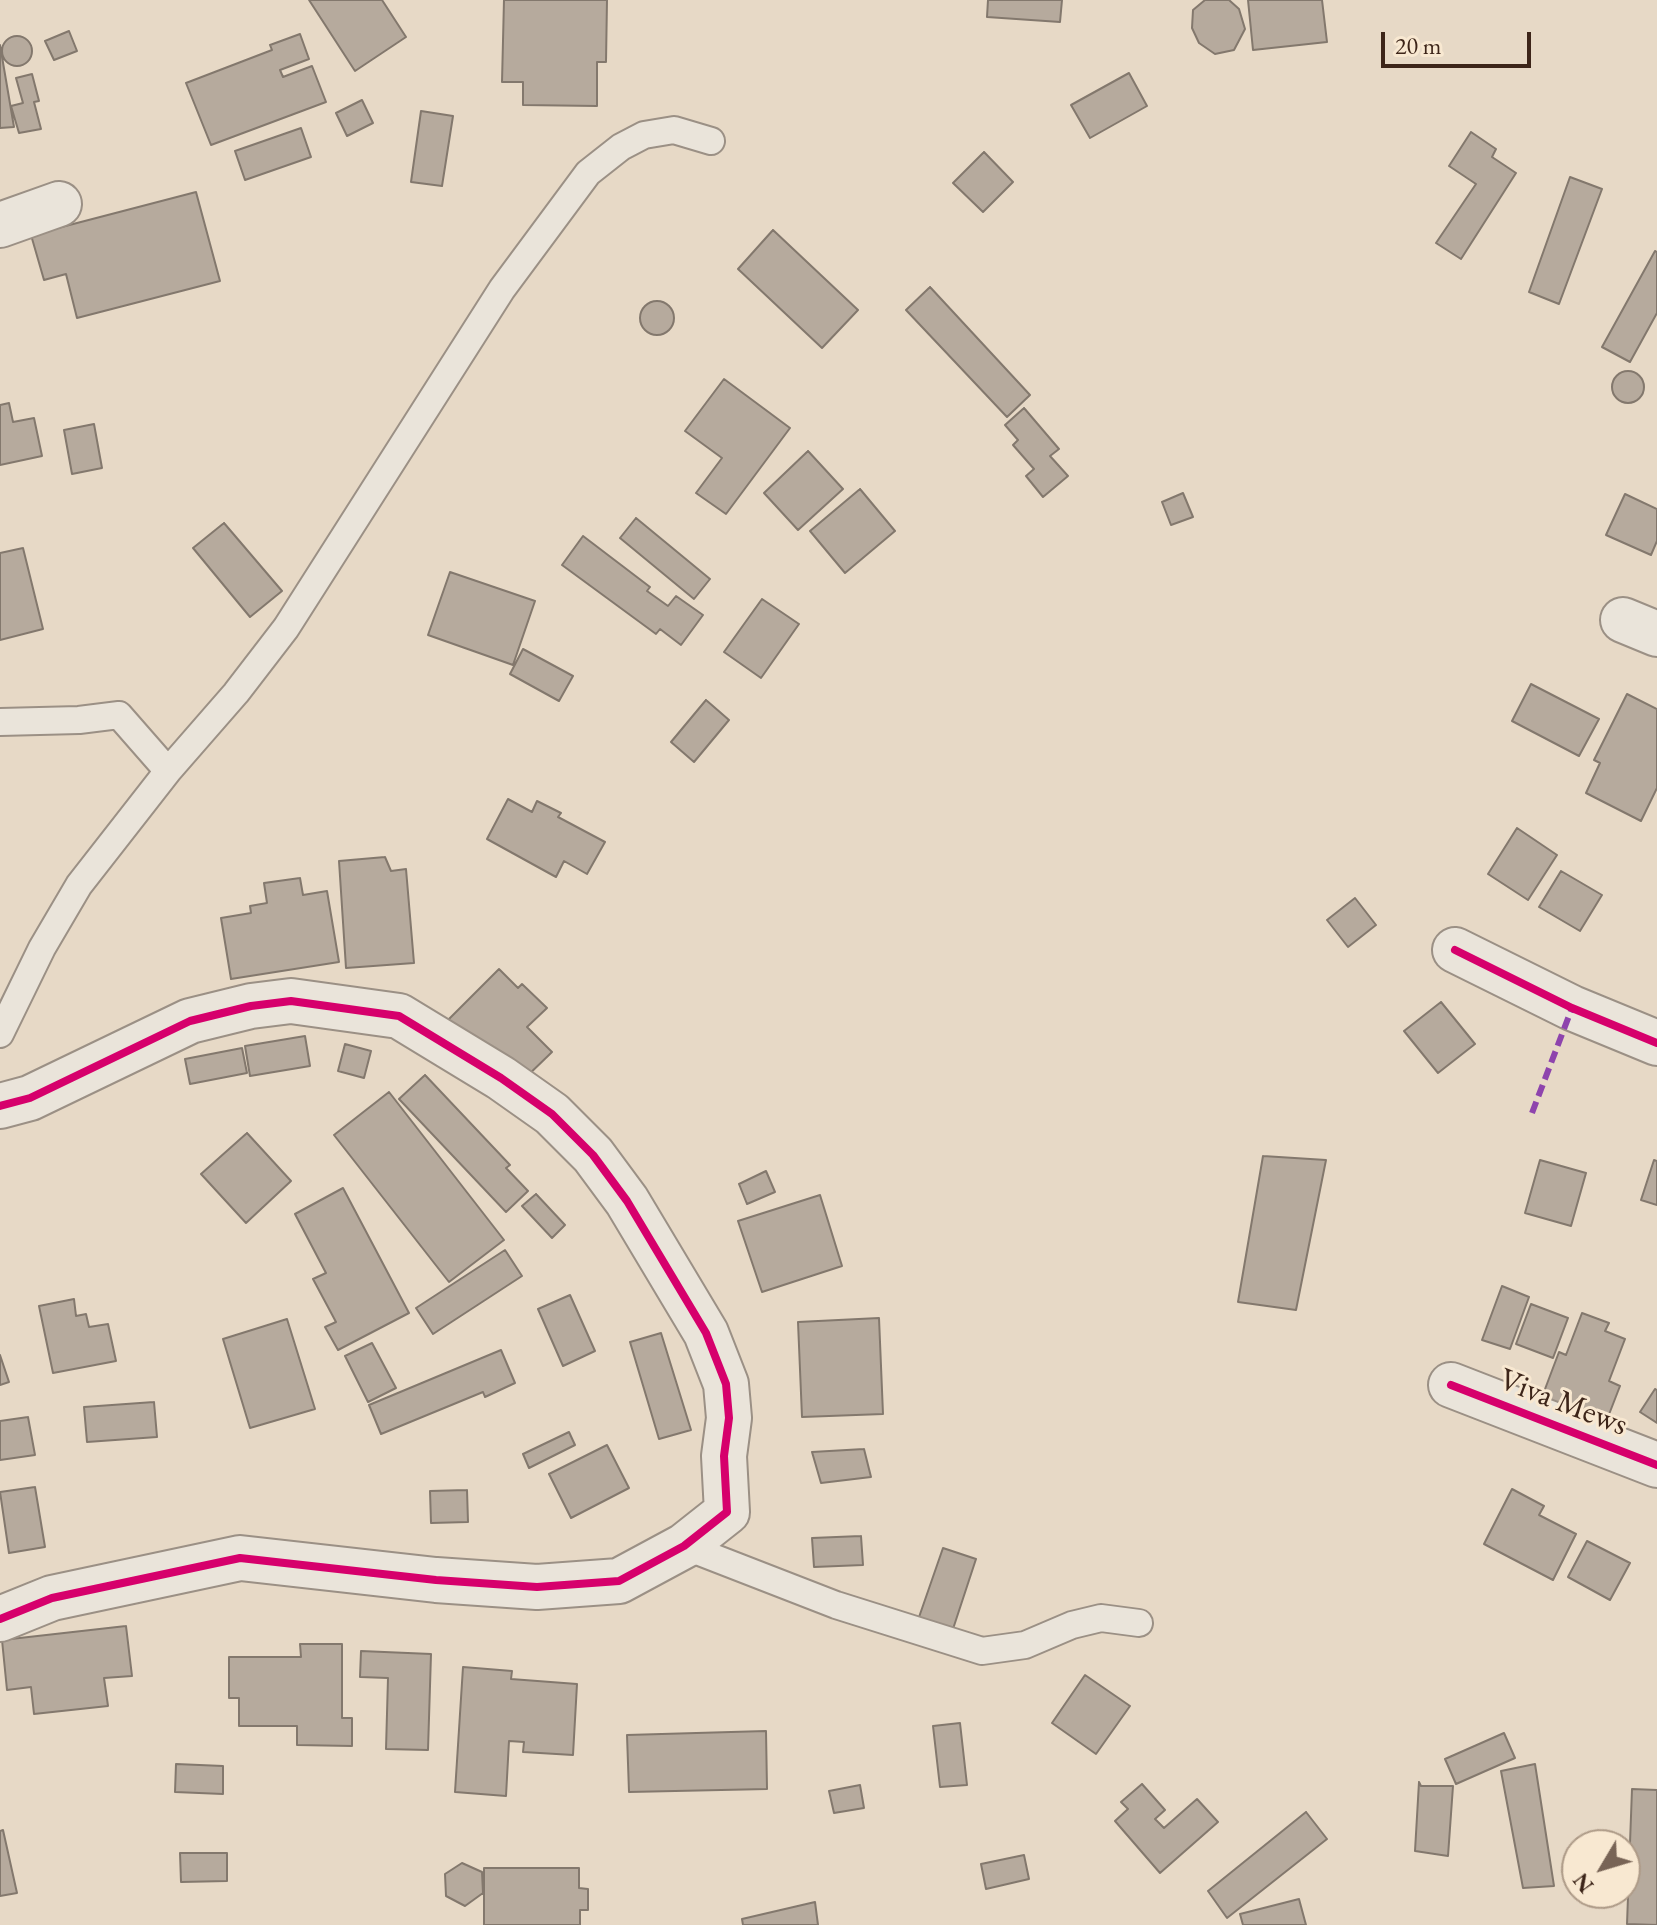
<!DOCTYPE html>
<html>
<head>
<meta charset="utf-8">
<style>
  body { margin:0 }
  #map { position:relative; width:1657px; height:1925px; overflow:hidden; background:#e7d9c6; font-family:"EB Garamond",serif }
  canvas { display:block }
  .north { position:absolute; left:1561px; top:1829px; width:80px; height:80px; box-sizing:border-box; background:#f8e8d1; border:2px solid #ad9a87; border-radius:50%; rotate:232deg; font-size:22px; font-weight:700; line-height:32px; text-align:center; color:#3d2519 }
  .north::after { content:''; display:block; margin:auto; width:28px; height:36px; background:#786456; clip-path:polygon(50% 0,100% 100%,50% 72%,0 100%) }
  .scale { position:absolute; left:1381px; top:32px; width:150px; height:36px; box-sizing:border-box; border:4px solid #3d2519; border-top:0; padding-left:10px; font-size:24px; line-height:28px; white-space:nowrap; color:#3d2519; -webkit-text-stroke:6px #f8e8d1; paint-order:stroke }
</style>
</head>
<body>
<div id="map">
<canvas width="1657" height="1925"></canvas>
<div class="north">N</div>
<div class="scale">20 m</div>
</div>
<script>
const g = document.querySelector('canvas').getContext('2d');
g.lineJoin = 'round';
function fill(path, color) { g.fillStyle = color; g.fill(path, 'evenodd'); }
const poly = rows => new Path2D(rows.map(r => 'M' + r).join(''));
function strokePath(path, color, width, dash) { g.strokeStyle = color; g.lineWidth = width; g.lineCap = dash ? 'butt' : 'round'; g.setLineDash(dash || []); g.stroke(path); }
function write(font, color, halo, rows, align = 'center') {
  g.font = font + ' "EB Garamond",serif'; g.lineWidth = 6; g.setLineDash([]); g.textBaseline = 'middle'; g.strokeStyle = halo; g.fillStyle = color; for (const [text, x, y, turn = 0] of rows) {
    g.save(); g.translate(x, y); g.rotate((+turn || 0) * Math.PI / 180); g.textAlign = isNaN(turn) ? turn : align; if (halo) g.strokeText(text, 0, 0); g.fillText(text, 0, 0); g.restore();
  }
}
const building = poly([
  [309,0,382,0,406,37,355,71,309,0],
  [504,0,607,0,606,62,597,62,597,106,523,105,523,82,502,82,504,0],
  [988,0,1062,0,1060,22,987,17,988,0],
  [1205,0,1229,0,1239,9,1245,29,1234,50,1215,54,1199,43,1192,28,1193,10,1205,0],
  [1248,0,1322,0,1327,42,1253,50,1248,0],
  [69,31,77,51,54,60,45,41,69,31],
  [300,34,309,59,280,70,283,77,312,66,326,102,211,145,186,83,272,50,270,45,300,34],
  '2 51a15 15 0 1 1 30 0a15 15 0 1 1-30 0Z',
  [0,45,14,127,0,128,0,45],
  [1129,73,1147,106,1090,138,1071,105,1129,73],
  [32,74,39,101,34,102,41,129,19,133,11,106,23,103,16,78,32,74],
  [362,100,373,123,347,136,336,113,362,100],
  [421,111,453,116,442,186,411,182,421,111],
  [301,128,311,157,245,180,235,151,301,128],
  [1471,132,1496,149,1492,157,1516,173,1461,259,1436,243,1476,184,1449,166,1471,132],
  [984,152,1013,182,983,212,953,183,984,152],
  [1570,177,1602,189,1559,304,1529,292,1570,177],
  [196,192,220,281,77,318,66,274,44,280,31,235,196,192],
  [773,230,858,310,822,348,738,269,773,230],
  [1655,251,1657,252,1657,313,1630,362,1602,347,1655,251],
  [930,287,1030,395,1007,417,906,310,930,287],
  '640 318a17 17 0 1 1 34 0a17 17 0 1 1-34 0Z',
  '1612 387a16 16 0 1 1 32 0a16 16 0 1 1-32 0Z',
  [724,379,790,428,726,514,696,493,722,458,685,431,724,379],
  [9,403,13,422,34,418,42,456,0,465,0,405,9,403],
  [1024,408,1059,449,1050,456,1068,476,1043,497,1026,476,1034,469,1013,445,1018,440,1005,425,1024,408],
  [94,424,102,468,72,474,64,430,94,424],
  [808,451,843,489,798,530,764,493,808,451],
  [860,489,895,531,845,573,810,531,860,489],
  [1183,493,1193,517,1171,525,1162,502,1183,493],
  [1625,494,1657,509,1657,541,1651,555,1606,535,1625,494],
  [636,518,710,579,694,599,620,538,636,518],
  [224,523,282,591,250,617,193,548,224,523],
  [583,536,650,587,647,591,668,606,676,596,703,615,681,645,660,629,656,634,562,565,583,536],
  [23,548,43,629,0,640,0,553,23,548],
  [450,572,535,601,513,665,428,635,450,572],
  [762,599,799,624,761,678,724,652,762,599],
  [523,649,573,676,559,701,510,674,523,649],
  [1531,684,1599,719,1579,756,1512,721,1531,684],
  [1627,694,1657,709,1657,788,1641,821,1586,793,1600,763,1594,760,1627,694],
  [706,700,729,720,694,762,671,742,706,700],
  [508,799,532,812,537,801,561,813,558,817,605,842,587,874,564,861,556,877,487,839,508,799],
  [1517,828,1557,855,1528,900,1488,874,1517,828],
  [385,857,391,871,406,869,414,963,346,968,339,861,385,857],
  [1561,871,1602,895,1580,931,1539,907,1561,871],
  [300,878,303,895,327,891,339,962,231,979,221,918,251,913,250,906,267,903,264,883,300,878],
  [1355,898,1376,925,1348,947,1327,920,1355,898],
  [499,969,518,988,522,984,547,1008,527,1027,552,1052,521,1082,443,1025,499,969],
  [1441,1002,1475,1044,1438,1073,1404,1031,1441,1002],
  [305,1036,310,1066,250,1076,245,1046,305,1036],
  [345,1044,371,1051,364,1078,338,1071,345,1044],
  [242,1048,247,1073,190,1084,185,1059,242,1048],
  [425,1075,510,1165,506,1168,528,1191,506,1212,399,1099,425,1075],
  [389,1092,504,1240,449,1282,334,1135,389,1092],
  [247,1133,291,1181,246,1223,201,1174,247,1133],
  [1263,1156,1326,1160,1296,1310,1238,1302,1263,1156],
  [1540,1160,1586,1173,1571,1226,1525,1213,1540,1160],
  [1654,1160,1657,1161,1657,1205,1641,1200,1654,1160],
  [766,1171,775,1192,747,1204,739,1184,766,1171],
  [343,1188,409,1313,338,1350,325,1327,336,1322,313,1279,326,1273,295,1214,343,1188],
  [536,1194,565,1225,552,1238,522,1206,536,1194],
  [820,1195,842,1266,762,1292,738,1221,820,1195],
  [505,1250,522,1276,433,1334,416,1308,505,1250],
  [1502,1286,1529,1297,1510,1349,1482,1340,1502,1286],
  [570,1295,595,1351,563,1366,538,1309,570,1295],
  [74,1299,76,1316,86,1314,89,1327,108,1324,116,1361,53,1373,39,1306,74,1299],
  [1531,1304,1568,1318,1553,1358,1516,1344,1531,1304],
  [1582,1313,1609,1323,1605,1331,1625,1339,1609,1381,1620,1386,1608,1417,1597,1412,1592,1425,1539,1405,1559,1352,1566,1355,1582,1313],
  [879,1318,883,1414,802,1417,798,1322,879,1318],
  [287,1319,315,1409,250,1428,223,1339,287,1319],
  [661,1333,691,1430,659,1439,630,1342,661,1333],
  [372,1343,396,1388,368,1402,345,1356,372,1343],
  [501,1350,515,1383,485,1397,483,1392,381,1434,369,1405,501,1350],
  [0,1355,9,1382,0,1385,0,1355],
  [1655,1389,1657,1390,1657,1423,1640,1412,1655,1389],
  [154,1402,157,1437,87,1442,84,1407,154,1402],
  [28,1417,35,1455,0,1460,0,1421,28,1417],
  [569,1432,575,1445,529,1468,523,1454,569,1432],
  [607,1445,629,1488,571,1518,549,1474,607,1445],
  [864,1449,871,1477,821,1483,812,1452,864,1449],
  [35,1487,45,1547,9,1553,0,1492,35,1487],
  [1512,1489,1544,1506,1539,1515,1576,1534,1553,1580,1484,1544,1512,1489],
  [467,1490,468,1522,431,1523,430,1491,467,1490],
  [861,1536,863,1565,814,1567,812,1538,861,1536],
  [1587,1541,1630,1563,1610,1600,1568,1577,1587,1541],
  [943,1548,976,1559,952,1632,918,1620,943,1548],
  [126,1626,132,1676,104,1678,108,1706,34,1714,31,1687,7,1690,2,1640,126,1626],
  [300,1644,342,1644,342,1718,352,1718,352,1746,297,1745,297,1726,239,1726,239,1698,229,1698,229,1657,301,1657,300,1644],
  [361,1651,431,1654,428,1750,386,1749,388,1678,360,1677,361,1651],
  [463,1667,512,1671,511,1679,577,1684,573,1755,523,1752,524,1742,509,1741,506,1796,455,1792,463,1667],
  [1085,1675,1130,1706,1096,1754,1052,1723,1085,1675],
  [960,1723,967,1785,940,1787,933,1726,960,1723],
  [766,1731,767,1789,629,1792,627,1735,766,1731],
  [1504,1733,1515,1758,1456,1784,1445,1759,1504,1733],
  [176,1764,223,1766,223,1794,175,1792,176,1764],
  [1535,1764,1554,1886,1523,1888,1501,1771,1535,1764],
  [1419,1782,1421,1786,1453,1786,1448,1856,1415,1851,1419,1782],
  [1142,1784,1165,1810,1155,1819,1164,1828,1197,1799,1218,1822,1160,1873,1115,1821,1128,1809,1121,1802,1142,1784],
  [860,1785,864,1808,834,1813,829,1791,860,1785],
  [1632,1789,1657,1790,1657,1925,1627,1924,1632,1789],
  [1306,1812,1327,1839,1227,1918,1208,1891,1306,1812],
  [3,1830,17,1893,0,1896,0,1831,3,1830],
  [180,1853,227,1853,227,1881,181,1882,180,1853],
  [1024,1855,1029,1879,986,1889,981,1864,1024,1855],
  [462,1863,482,1872,483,1893,465,1906,446,1896,445,1874,462,1863],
  [484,1868,579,1868,579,1888,588,1889,588,1910,580,1910,580,1925,484,1925,484,1868],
  [1299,1899,1306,1925,1243,1925,1240,1914,1299,1899],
  [815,1902,818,1925,743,1925,742,1919,815,1902]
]);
const lane = poly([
  [0,722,79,720,119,715,168,771],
  [0,1034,42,948,79,885,168,771,236,693,286,628,502,289,588,173,621,147,644,135,674,130,711,141],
  [684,1546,836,1605,982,1651,1025,1645,1072,1625,1101,1618,1139,1623]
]);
const street = poly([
  [0,225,59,204],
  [1623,620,1657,634],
  [1455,950,1572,1008,1657,1043],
  [0,1106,30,1098,190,1021,251,1006,291,1001,399,1016,501,1078,552,1114,593,1155,627,1201,706,1333,726,1384,729,1418,724,1456,727,1512,684,1546,619,1581,537,1587,436,1580,240,1558,52,1598,0,1619],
  [1451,1385,1657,1465]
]);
const quiet = poly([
  [1532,1113,1572,1008]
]);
const cycleway = poly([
  [1455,950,1572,1008,1657,1043],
  [0,1106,30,1098,190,1021,251,1006,291,1001,399,1016,501,1078,552,1114,593,1155,627,1201,706,1333,726,1384,729,1418,724,1456,727,1512,684,1546,619,1581,537,1587,436,1580,240,1558,52,1598,0,1619],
  [1451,1385,1657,1465]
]);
const streetNames = [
  ["Viva Mews",1563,1403,21]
];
fill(building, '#b6aa9d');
strokePath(building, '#83786d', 2);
strokePath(lane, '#9b9085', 30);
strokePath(street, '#9b9085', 48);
strokePath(lane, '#eae4da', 26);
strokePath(street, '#eae4da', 44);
strokePath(quiet, '#8e44ad', 6, [12, 6]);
strokePath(cycleway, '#d6006c', 8);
write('32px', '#3d2519', '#f8e8d1', streetNames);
</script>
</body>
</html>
